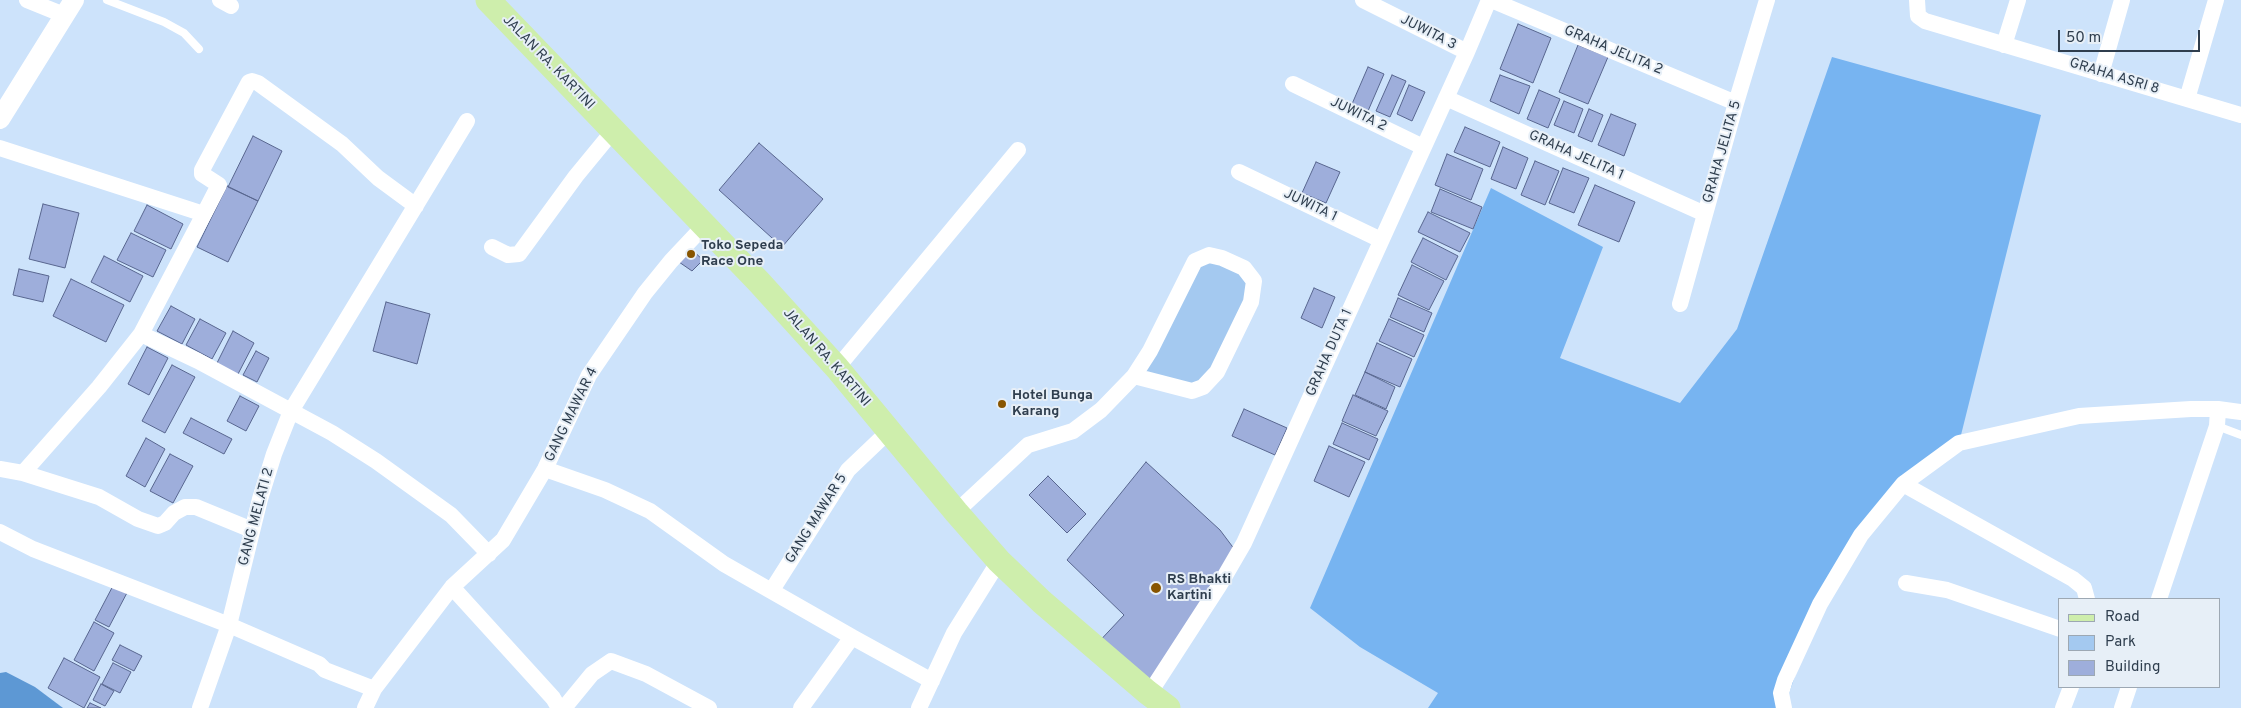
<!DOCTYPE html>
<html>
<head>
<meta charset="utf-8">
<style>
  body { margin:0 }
  #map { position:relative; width:2241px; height:708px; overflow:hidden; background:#cde3fb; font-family:Overpass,sans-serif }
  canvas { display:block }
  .legend { position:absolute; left:2058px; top:598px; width:162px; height:90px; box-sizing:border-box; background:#e7eff7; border:1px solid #9da8b3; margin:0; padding:6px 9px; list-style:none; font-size:15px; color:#2f3e4e }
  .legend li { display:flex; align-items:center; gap:10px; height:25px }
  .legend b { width:25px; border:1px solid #9da8b3 }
  .scale { position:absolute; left:2058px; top:30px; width:142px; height:22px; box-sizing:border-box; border:2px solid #2f3e4e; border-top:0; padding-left:6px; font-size:15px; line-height:18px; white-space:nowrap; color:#2f3e4e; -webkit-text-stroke:4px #e7eff7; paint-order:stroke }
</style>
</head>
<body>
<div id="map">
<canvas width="2241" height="708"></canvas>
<ul class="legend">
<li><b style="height:6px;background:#ceeeac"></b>Road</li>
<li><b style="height:14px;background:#a4c9f0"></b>Park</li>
<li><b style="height:14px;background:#9eaedb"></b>Building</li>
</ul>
<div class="scale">50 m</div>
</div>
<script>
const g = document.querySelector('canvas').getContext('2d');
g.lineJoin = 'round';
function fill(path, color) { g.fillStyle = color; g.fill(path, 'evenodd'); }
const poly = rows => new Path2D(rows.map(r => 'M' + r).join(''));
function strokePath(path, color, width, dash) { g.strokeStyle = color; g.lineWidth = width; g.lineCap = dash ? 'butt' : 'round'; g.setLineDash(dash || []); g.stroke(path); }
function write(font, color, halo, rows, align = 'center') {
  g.font = font + ' Overpass,sans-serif'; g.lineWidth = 4; g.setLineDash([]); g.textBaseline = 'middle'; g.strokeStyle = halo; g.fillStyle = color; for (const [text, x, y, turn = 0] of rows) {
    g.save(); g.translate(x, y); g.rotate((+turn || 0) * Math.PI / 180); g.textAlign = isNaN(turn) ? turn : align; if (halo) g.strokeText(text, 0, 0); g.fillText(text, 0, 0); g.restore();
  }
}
const green = poly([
  [1209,255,1254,281,1203,387,1134,376,1195,261]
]);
const forest = poly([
  [1832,57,2041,115,1959,443,1903,484,1820,604,1784,708,1428,708,1438,693,1360,647,1310,608,1491,188,1603,247,1560,358,1680,403,1737,329]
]);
const water = poly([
  [6,672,35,687,63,708,0,708,0,673]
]);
const building = poly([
  [1518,24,1551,38,1533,83,1500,69,1518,24],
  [1578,45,1608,57,1588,104,1559,92,1578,45],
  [1368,67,1384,74,1368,111,1352,104,1368,67],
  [1392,75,1406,81,1390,117,1376,111,1392,75],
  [1500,75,1530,86,1519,114,1490,101,1500,75],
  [1409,85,1425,92,1412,121,1397,114,1409,85],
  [1539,90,1560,99,1548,128,1527,119,1539,90],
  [1564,101,1583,109,1574,133,1554,125,1564,101],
  [1589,109,1603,115,1592,142,1578,136,1589,109],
  [1611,114,1636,124,1624,156,1598,145,1611,114],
  [1465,127,1500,142,1490,167,1454,152,1465,127],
  [253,136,282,151,258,201,228,187,253,136],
  [759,143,823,199,782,247,719,190,759,143],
  [1503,147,1528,158,1516,189,1491,179,1503,147],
  [1447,154,1483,169,1471,200,1435,185,1447,154],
  [1535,161,1559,171,1545,205,1521,195,1535,161],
  [1316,162,1340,172,1326,203,1302,193,1316,162],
  [1563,168,1589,178,1574,213,1549,203,1563,168],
  [1595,185,1635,202,1619,242,1578,225,1595,185],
  [227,186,258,201,228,262,197,247,227,186],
  [1440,189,1482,207,1473,229,1431,212,1440,189],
  [43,204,79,213,65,268,29,259,43,204],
  [147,205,183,224,171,249,134,231,147,205],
  [1428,212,1470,233,1460,252,1418,232,1428,212],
  [131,233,166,250,153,277,117,260,131,233],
  [1423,238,1458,256,1446,280,1411,262,1423,238],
  [690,248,703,260,692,271,679,262,690,248],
  [104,256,143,276,130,302,91,282,104,256],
  [1412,265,1444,281,1429,310,1398,295,1412,265],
  [19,269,49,276,43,302,13,295,19,269],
  [71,279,124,305,106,342,53,316,71,279],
  [1314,288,1335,297,1322,328,1301,318,1314,288],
  [1398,298,1432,313,1424,332,1390,317,1398,298],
  [386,302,430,314,417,364,373,351,386,302],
  [171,306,195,319,182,344,157,331,171,306],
  [200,319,226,333,212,359,186,345,200,319],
  [1389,319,1424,335,1414,357,1379,341,1389,319],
  [233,331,254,343,237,376,216,365,233,331],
  [1377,343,1412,359,1400,387,1365,372,1377,343],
  [147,347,168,358,149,395,128,384,147,347],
  [256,351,269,358,257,382,243,375,256,351],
  [172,365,195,377,165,433,142,421,172,365],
  [1365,372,1395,387,1386,409,1355,395,1365,372],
  [1353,395,1388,411,1376,436,1342,421,1353,395],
  [240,396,259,406,246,431,227,421,240,396],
  [1244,409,1287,428,1275,455,1232,436,1244,409],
  [191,418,232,439,224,454,183,433,191,418],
  [1342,423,1378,439,1369,460,1333,444,1342,423],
  [146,438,165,449,145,487,126,476,146,438],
  [1329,446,1365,462,1349,497,1314,481,1329,446],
  [170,454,193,466,173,503,150,491,170,454],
  [1146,462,1220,530,1238,554,1147,692,1094,647,1124,615,1067,560,1146,462],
  [1048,476,1086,514,1067,533,1029,495,1048,476],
  [115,582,129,589,109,627,95,620,115,582],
  [94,622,114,633,94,671,74,660,94,622],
  [120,645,142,656,134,671,112,660,120,645],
  [64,658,100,677,84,708,48,688,64,658],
  [113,663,131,672,120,693,102,684,113,663],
  [101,684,114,691,105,706,93,700,101,684],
  [90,703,101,708,87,708,90,703]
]);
const service = poly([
  [107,0,164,22,184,33,199,49],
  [2217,426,2241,435]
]);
const minor = poly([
  [27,0,64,15],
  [220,0,231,6],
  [1363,0,1467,52],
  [1491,0,1736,103],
  [1917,0,1918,16,1925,21,2241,115],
  [2004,45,2018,0],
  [2101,74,2122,0],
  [1293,84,1423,147],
  [1446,98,1705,214],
  [2187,99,2216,0],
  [0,148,204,214,141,334,99,387,23,473,0,469],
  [1239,172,1381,240],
  [204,214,219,185,202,174,202,170,249,82,252,81,258,83,342,144,378,178,416,206],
  [492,247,508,255,519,254,576,176,613,131],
  [1680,304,1736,103,1767,0],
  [141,334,198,361,332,433,376,461,451,515,489,554],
  [837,368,1018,150],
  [545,469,605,490,650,511,724,564,852,637],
  [23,473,99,497,138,519,158,526,165,523,174,513,185,507,196,507,252,530],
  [1903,484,2073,579,2084,588,2087,599],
  [956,512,1028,445,1073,431,1101,410,1134,376,1150,351,1195,261,1209,255,1222,258,1244,268,1254,281,1251,302,1217,372,1203,387,1192,391,1134,376],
  [0,532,33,549,229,625,319,664,325,670,374,689],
  [1906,583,1947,590,2060,629],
  [452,587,553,698,559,708],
  [772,590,848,470,889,431],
  [2159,599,2217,426,2218,409],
  [1149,694,1219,586,1244,543,1467,52,1489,0],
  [200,708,229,625,260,499,274,454,291,411,467,121],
  [365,708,374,689,452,587,503,540,545,469,589,375,645,293,671,261,703,227],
  [564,708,592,674,611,661,646,674,709,708],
  [801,708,852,637,932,681],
  [919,708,954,633,999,561],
  [1784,708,1781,693,1785,680,1820,604,1861,535,1903,484,1959,443,2079,416,2191,409,2218,409,2241,412],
  [2063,708,2071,687],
  [2122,708,2129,687]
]);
const tertiary = poly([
  [0,119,74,0]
]);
const primary = poly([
  [488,0,759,282,837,368,956,512,999,561,1042,602,1147,692,1168,708]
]);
const markers = [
  [691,254,5,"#850"],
  [1002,404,5,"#850"],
  [1156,588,6,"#850"]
];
const streetNames = [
  ["JUWITA 3",1428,33,27],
  ["GRAHA JELITA 2",1613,51,23],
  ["JALAN RA. KARTINI",548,63,46],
  ["GRAHA ASRI 8",2114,77,17],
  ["JUWITA 2",1358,115,26],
  ["GRAHA JELITA 5",1723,152,-74],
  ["GRAHA JELITA 1",1576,156,24],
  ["JUWITA 1",1310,206,26],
  ["GRAHA DUTA 1",1330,353,-66],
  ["JALAN RA. KARTINI",826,358,49],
  ["GANG MAWAR 4",572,415,-64],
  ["GANG MELATI 2",257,517,-75],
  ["GANG MAWAR 5",817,519,-58]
];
const poiNames = [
  ["Toko Sepeda",701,246],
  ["Race One",701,262],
  ["Hotel Bunga",1012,396],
  ["Karang",1012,412],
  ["RS Bhakti",1167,580],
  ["Kartini",1167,596]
];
fill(green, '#a4c9f0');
fill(forest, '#77b4f1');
fill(water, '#5d98d4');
fill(building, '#9eaedb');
strokePath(building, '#58668f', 1);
strokePath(service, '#fff', 8);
strokePath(minor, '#fff', 16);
strokePath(tertiary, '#fff', 20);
strokePath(primary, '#ceeeac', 25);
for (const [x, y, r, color] of markers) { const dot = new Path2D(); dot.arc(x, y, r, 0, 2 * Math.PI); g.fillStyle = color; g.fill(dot); strokePath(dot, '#e7eff7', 2); }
write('14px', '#2f3e4e', '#e7eff7', streetNames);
write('bold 14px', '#2f3e4e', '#e7eff7', poiNames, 'left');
</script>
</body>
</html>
